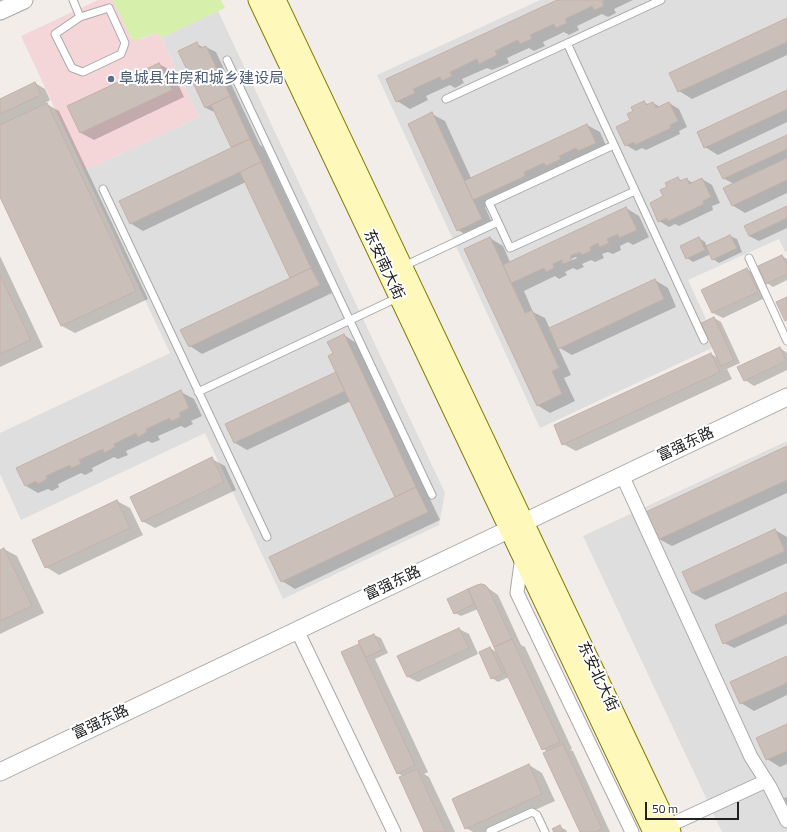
<!DOCTYPE html>
<html>
<head>
<meta charset="utf-8">
<style>
  body { margin:0 }
  #map { position:relative; width:787px; height:832px; overflow:hidden; background:#f2ede8; font-family:"Titillium Web",sans-serif }
  canvas { display:block }
  .scale { position:absolute; left:645px; top:802px; width:94px; height:18px; box-sizing:border-box; border:2px solid #212121; border-top:0; padding-left:5px; font-size:12px; line-height:14px; white-space:nowrap; color:#212121; -webkit-text-stroke:3px #fff; paint-order:stroke }
</style>
</head>
<body>
<div id="map">
<canvas width="787" height="832"></canvas>
<div class="scale">50 m</div>
</div>
<script>
const g = document.querySelector('canvas').getContext('2d');
g.lineJoin = 'round';
function fill(path, color) { g.fillStyle = color; g.fill(path, 'evenodd'); }
const poly = rows => new Path2D(rows.map(r => 'M' + r).join(''));
function strokePath(path, color, width, dash) { g.strokeStyle = color; g.lineWidth = width; g.lineCap = dash ? 'butt' : 'round'; g.setLineDash(dash || []); g.stroke(path); }
function write(font, color, halo, rows, align = 'center') {
  g.font = font + ' "Titillium Web","Noto Sans SC",sans-serif'; g.lineWidth = 4; g.setLineDash([]); g.textBaseline = 'middle'; g.strokeStyle = halo; g.fillStyle = color; for (const [text, x, y, turn = 0] of rows) {
    g.save(); g.translate(x, y); g.rotate((+turn || 0) * Math.PI / 180); g.textAlign = isNaN(turn) ? turn : align; if (halo) g.strokeText(text, 0, 0); g.fillText(text, 0, 0); g.restore();
  }
}
const residential = poly([
  [540,0,787,0,787,251,785,252,779,239,688,280,706,319,700,322,712,348,540,428,377,75],
  [218,11,445,493,439,525,283,599,205,433,21,520,0,474,0,433,170,353,84,171,199,117,161,38],
  [787,441,787,832,722,832,583,536]
]);
const commercial = poly([
  [98,0,113,0,132,39,142,39,155,33,158,34,161,38,199,117,84,171,21,36]
]);
const grass = poly([
  [113,0,221,0,225,8,161,38,158,34,155,33,135,41,132,39]
]);
const shadow = poly([
  [559,0,633,0,614,9,616,13,608,17,602,14,577,26,579,30,569,35,564,32,543,42,545,46,534,51,529,48,507,58,509,63,492,70,487,68,462,79,464,83,455,88,450,85,426,96,428,100,410,109,397,101,387,80],
  [787,20,787,55,692,99,679,91],
  [197,44,204,48,206,47,216,52,260,145,263,147,332,293,202,354,190,346,291,278,246,182,143,231,130,223,233,148,232,147,216,113,206,108],
  [159,64,172,71,184,97,94,140,81,133],
  [35,83,45,89,50,100,45,103,59,111,148,299,75,333,62,326,0,194,0,100],
  [787,91,787,122,718,155,705,147],
  [644,102,649,105,653,103,660,107,669,103,679,109,687,127,679,131,680,134,646,150,642,148,636,151,626,145,631,121,635,112],
  [432,114,445,121,471,178,587,125,600,132,608,150,485,207,494,227,471,238,458,230],
  [787,136,787,193,745,213,732,205,734,184,723,178],
  [678,178,682,181,686,179,693,183,702,179,712,185,720,203,712,206,713,210,679,226,675,224,669,227,659,221,665,197,668,188],
  [787,207,787,228,759,241,749,236],
  [626,208,639,216,649,237,633,245,628,242,620,246,621,250,613,254,608,252,602,254,604,258,595,262,591,260,582,264,584,267,577,270,573,268,565,272,567,275,559,279,555,276,524,291,533,312,545,318,550,329,655,280,668,288,676,307,572,355,558,347,571,375,564,378,575,401,550,413,537,405,490,238,503,246,510,262],
  [576,257,577,258,566,263,561,263],
  [730,236,737,239,742,252,719,263,713,259,711,254,693,262,687,258,699,238,705,242,707,247],
  [0,256,43,347,0,367],
  [782,256,787,259,787,280,773,287,767,283],
  [747,269,756,275,767,297,723,318,713,313,703,290],
  [714,318,721,322,740,363,727,369,732,379,576,451,563,444,711,354,718,358],
  [344,335,356,343,440,520,295,589,282,581,396,498,351,401,247,450,235,443,337,372,334,354],
  [780,348,787,353,787,370,754,386,745,380],
  [181,392,194,399,202,416,191,421,193,424,185,428,181,426,158,436,160,440,152,443,148,441,126,451,128,455,118,459,114,457,92,468,93,471,85,475,81,473,58,484,59,487,52,491,48,489,38,493,26,486],
  [787,447,787,493,672,546,659,539],
  [212,459,225,466,236,490,155,528,142,521],
  [117,501,130,508,143,535,59,575,46,567],
  [775,530,787,537,787,563,705,600,692,593],
  [4,549,17,556,44,613,0,634,0,551],
  [478,586,485,586,498,595,521,645,525,647,572,749,570,750,573,751,610,832,581,832,548,752,543,749,509,677,498,682,492,678,490,648,498,653,478,609,461,616,455,613,448,599],
  [787,593,787,624,734,648,724,643],
  [459,629,469,634,478,654,418,682,408,677,399,657],
  [374,635,381,638,388,653,375,659,428,772,424,774,429,777,455,832,425,832,403,776,397,773,342,653,361,644],
  [787,657,787,695,754,711,741,703],
  [787,725,787,764,780,767,767,759],
  [529,765,542,773,555,801,486,832,473,832,466,828],
  [787,797,787,805,784,798],
  [560,827,566,830,567,832,555,832]
]);
const building = poly([
  [557,0,605,0,602,1,604,6,594,10,592,6,565,19,567,23,556,28,554,24,530,35,532,39,520,44,518,40,495,51,497,55,479,64,477,59,450,72,452,76,442,81,440,77,413,89,415,93,396,102,386,79,557,0],
  [787,18,787,42,678,92,669,73,787,18],
  [197,42,200,48,206,46,230,96,205,108,178,51,197,42],
  [159,63,172,90,80,133,67,106,159,63],
  [35,82,41,95,0,114,0,99,35,82],
  [787,90,787,109,704,148,697,132,787,90],
  [230,96,250,139,231,147,211,105,230,96],
  [644,101,646,105,653,102,656,108,669,102,678,121,670,125,671,128,635,145,634,142,625,146,616,127,630,120,627,114,633,111,631,107,644,101],
  [47,103,136,291,61,326,0,197,0,125,47,103],
  [432,112,482,219,457,231,408,124,432,112],
  [587,124,596,143,578,151,576,148,559,156,561,159,546,166,544,163,524,172,525,176,473,200,464,181,587,124],
  [787,135,787,149,723,179,717,167,787,135],
  [250,139,261,162,130,224,119,201,250,139],
  [787,158,787,180,732,206,723,188,787,158],
  [261,162,311,268,290,278,240,172,261,162],
  [678,177,680,181,687,178,689,184,702,178,711,197,703,201,704,204,668,221,667,218,658,222,650,203,663,196,660,190,667,187,665,183,678,177],
  [787,206,787,218,749,236,744,226,787,206],
  [626,207,637,230,619,238,618,234,607,239,609,243,599,247,598,243,590,247,591,251,582,255,580,252,570,256,572,260,563,264,562,260,553,264,554,268,546,272,544,268,511,283,503,265,626,207],
  [730,235,737,248,712,260,706,246,730,235],
  [490,237,525,313,532,310,559,368,552,371,562,394,537,406,464,249,490,237],
  [699,237,705,250,686,259,680,246,699,237],
  [782,255,787,266,787,274,766,284,758,266,782,255],
  [311,268,320,285,189,347,180,330,311,268],
  [747,268,758,292,712,313,701,290,747,268],
  [0,275,31,340,0,354,0,275],
  [655,279,664,299,558,349,549,328,655,279],
  [787,297,787,320,785,321,776,302,787,297],
  [714,317,734,360,721,366,701,323,714,317],
  [344,334,416,487,395,497,328,356,333,353,327,342,344,334],
  [780,347,786,361,744,381,737,367,780,347],
  [711,353,720,372,562,445,554,425,711,353],
  [336,372,345,391,234,443,225,424,336,372],
  [181,390,189,408,179,413,181,417,171,421,170,418,146,429,147,432,138,437,136,433,114,444,115,447,104,453,103,449,79,460,81,464,71,468,70,465,46,476,47,479,38,484,36,481,25,486,16,468,181,390],
  [787,446,787,480,659,539,646,512,787,446],
  [212,457,224,482,142,522,130,497,212,457],
  [416,487,428,512,281,582,269,557,416,487],
  [117,500,130,528,45,568,32,540,117,500],
  [775,529,785,551,692,593,682,572,775,529],
  [4,548,32,606,0,621,0,550,4,548],
  [481,584,485,585,488,588,512,639,494,647,468,589,477,585,481,584],
  [468,589,474,604,454,614,447,599,468,589],
  [787,592,787,614,723,644,715,625,787,592],
  [459,628,469,648,407,677,397,656,459,628],
  [374,634,382,650,366,657,358,641,374,634],
  [512,639,560,742,542,750,494,647,512,639],
  [359,644,415,765,397,774,341,652,359,644],
  [490,647,503,674,491,679,479,652,490,647],
  [787,656,787,683,740,704,730,682,787,656],
  [787,724,787,751,766,760,756,738,787,724],
  [563,744,602,829,595,832,580,832,543,753,563,744],
  [529,764,542,794,465,829,452,799,529,764],
  [417,769,446,832,424,832,399,777,417,769],
  [560,825,563,832,554,832,552,829,560,825]
]);
const service = poly([
  [73,0,80,17],
  [109,8,125,43,121,54,83,72,72,68,55,34,80,17,109,8],
  [567,43,704,340],
  [227,60,432,495],
  [446,99,661,0],
  [614,145,489,203,498,222,510,248,635,191],
  [103,189,267,537],
  [749,258,787,341],
  [404,266,498,222],
  [198,392,399,297],
  [490,831,532,812,537,815,545,832]
]);
const minor = poly([
  [622,475,751,757,770,787,787,821],
  [522,556,517,593,632,832],
  [297,630,394,832],
  [668,826,766,781]
]);
const tertiary = poly([
  [0,11,24,0],
  [0,772,787,397]
]);
const secondary = poly([
  [258,0,653,832],
  [276,0,671,832]
]);
const markers = [
  [111,79,4,"#5c6f8a"]
];
const serviceNames = [
  ["阜城县住房和城乡建设局",119,79]
];
const streetNames = [
  ["东安南大街",383,265,65],
  ["富强东路",686,445,-25],
  ["富强东路",393,584,-25],
  ["东安北大街",597,677,65],
  ["富强东路",101,723,-25]
];
fill(residential, '#dfdede');
fill(commercial, '#f4d6d9');
fill(grass, '#d6efab');
fill(shadow, '#0003');
fill(building, '#cbbfba');
strokePath(building, '#c5b1a8', 1);
strokePath(service, '#a8a8a8', 9);
strokePath(minor, '#a8a8a8', 15);
strokePath(tertiary, '#a8a8a8', 19);
strokePath(secondary, '#817d00', 21);
strokePath(service, '#fff', 7);
strokePath(minor, '#fff', 13);
strokePath(tertiary, '#fff', 17);
strokePath(secondary, '#fef8ba', 19);
for (const [x, y, r, color] of markers) { const dot = new Path2D(); dot.arc(x, y, r, 0, 2 * Math.PI); g.fillStyle = color; g.fill(dot); strokePath(dot, '#fff', 1.5); }
write('15px', '#4e5e75', '#fff', serviceNames, 'left');
write('15px', '#212121', '#fff', streetNames);
</script>
</body>
</html>
